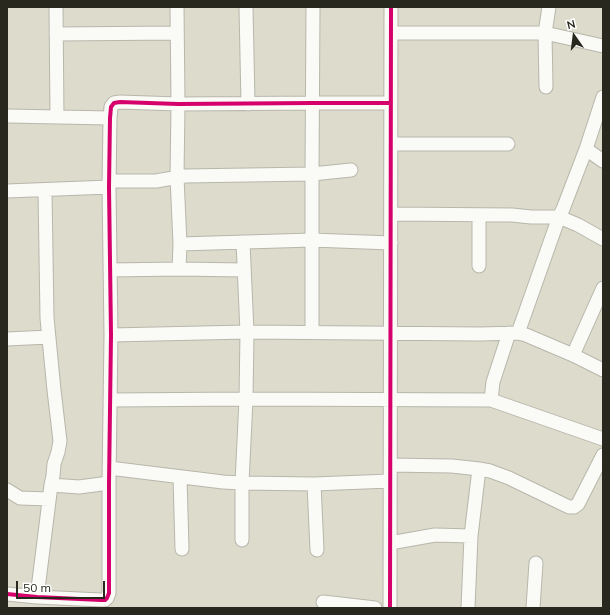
<!DOCTYPE html>
<html>
<head>
<meta charset="utf-8">
<style>
  body { margin:0 }
  #map { position:relative; width:610px; height:615px; overflow:hidden; background:#dcdbcc; font-family:Mulish,sans-serif }
  canvas { display:block }
  .frame { position:absolute; inset:0; border:8px solid #29281e; pointer-events:none }
  .north { position:absolute; left:554px; top:16px; width:40px; height:40px; -webkit-text-stroke:3px #fff; paint-order:stroke; rotate:346deg; font-size:11px; font-weight:700; line-height:16px; text-align:center; color:#29281e }
  .north::after { content:''; display:block; margin:auto; width:14px; height:18px; background:#29281e; clip-path:polygon(50% 0,100% 100%,50% 72%,0 100%) }
  .scale { position:absolute; left:16px; top:581px; width:89px; height:18px; box-sizing:border-box; border:2px solid #29281e; border-top:0; padding-left:5px; font-size:12px; line-height:14px; white-space:nowrap; color:#29281e; -webkit-text-stroke:3px #fff; paint-order:stroke }
</style>
</head>
<body>
<div id="map">
<canvas width="610" height="615"></canvas>
<div class="frame"></div>
<div class="north">N</div>
<div class="scale">50 m</div>
</div>
<script>
const g = document.querySelector('canvas').getContext('2d');
g.lineJoin = 'round';
const poly = rows => new Path2D(rows.map(r => 'M' + r).join(''));
function strokePath(path, color, width, dash) { g.strokeStyle = color; g.lineWidth = width; g.lineCap = dash ? 'butt' : 'round'; g.setLineDash(dash || []); g.stroke(path); }
const minor = poly([
  [56,7,57,117],
  [177,7,178,104,177,177,180,244,179,269],
  [246,7,248,104],
  [391,33,545,33,603,46],
  [56,34,177,33],
  [546,87,545,33,549,7],
  [7,116,110,118],
  [391,144,508,144],
  [586,149,603,161],
  [110,181,156,181,185,176,312,174,351,170],
  [7,191,109,187],
  [391,214,512,215,531,217,559,217,578,225,603,239],
  [180,244,312,240,391,243],
  [479,266,479,215],
  [110,270,179,269,244,270],
  [312,332,312,174,313,7],
  [518,333,559,217,563,209,586,149,603,97],
  [111,335,247,332,480,334,518,333,526,335,573,355,603,370],
  [7,339,49,337],
  [573,355,603,288],
  [110,400,246,399,491,400,603,439],
  [491,400,493,382,509,333],
  [390,465,452,466,479,469,490,471,509,478,569,507,574,507,578,504,603,455],
  [109,468,223,482,242,483,314,484,390,481],
  [180,477,182,549],
  [314,484,317,550],
  [51,485,79,487,109,483],
  [7,490,20,498,49,499],
  [242,540,242,483,246,399,247,332,243,242],
  [390,543,435,535,471,536],
  [7,594,37,597,101,600,105,600,107,598,109,593,109,483,111,335,109,187,110,118,111,107,114,103,120,102,178,104,313,103,391,103],
  [37,597,51,485,53,476,54,464,58,452,60,441,54,390,47,318,45,190],
  [323,602,375,608],
  [390,608,391,7],
  [468,608,471,536,479,469],
  [533,608,536,563]
]);
const cycleway = poly([
  [7,594,37,597,101,600,105,600,107,598,109,593,109,483,111,335,109,187,110,118,111,107,114,103,120,102,178,104,313,103,391,103],
  [390,608,391,7]
]);
strokePath(minor, '#b8b7ab', 15);
strokePath(minor, '#fafaf7', 13);
strokePath(cycleway, '#d6006c', 4);
</script>
</body>
</html>
